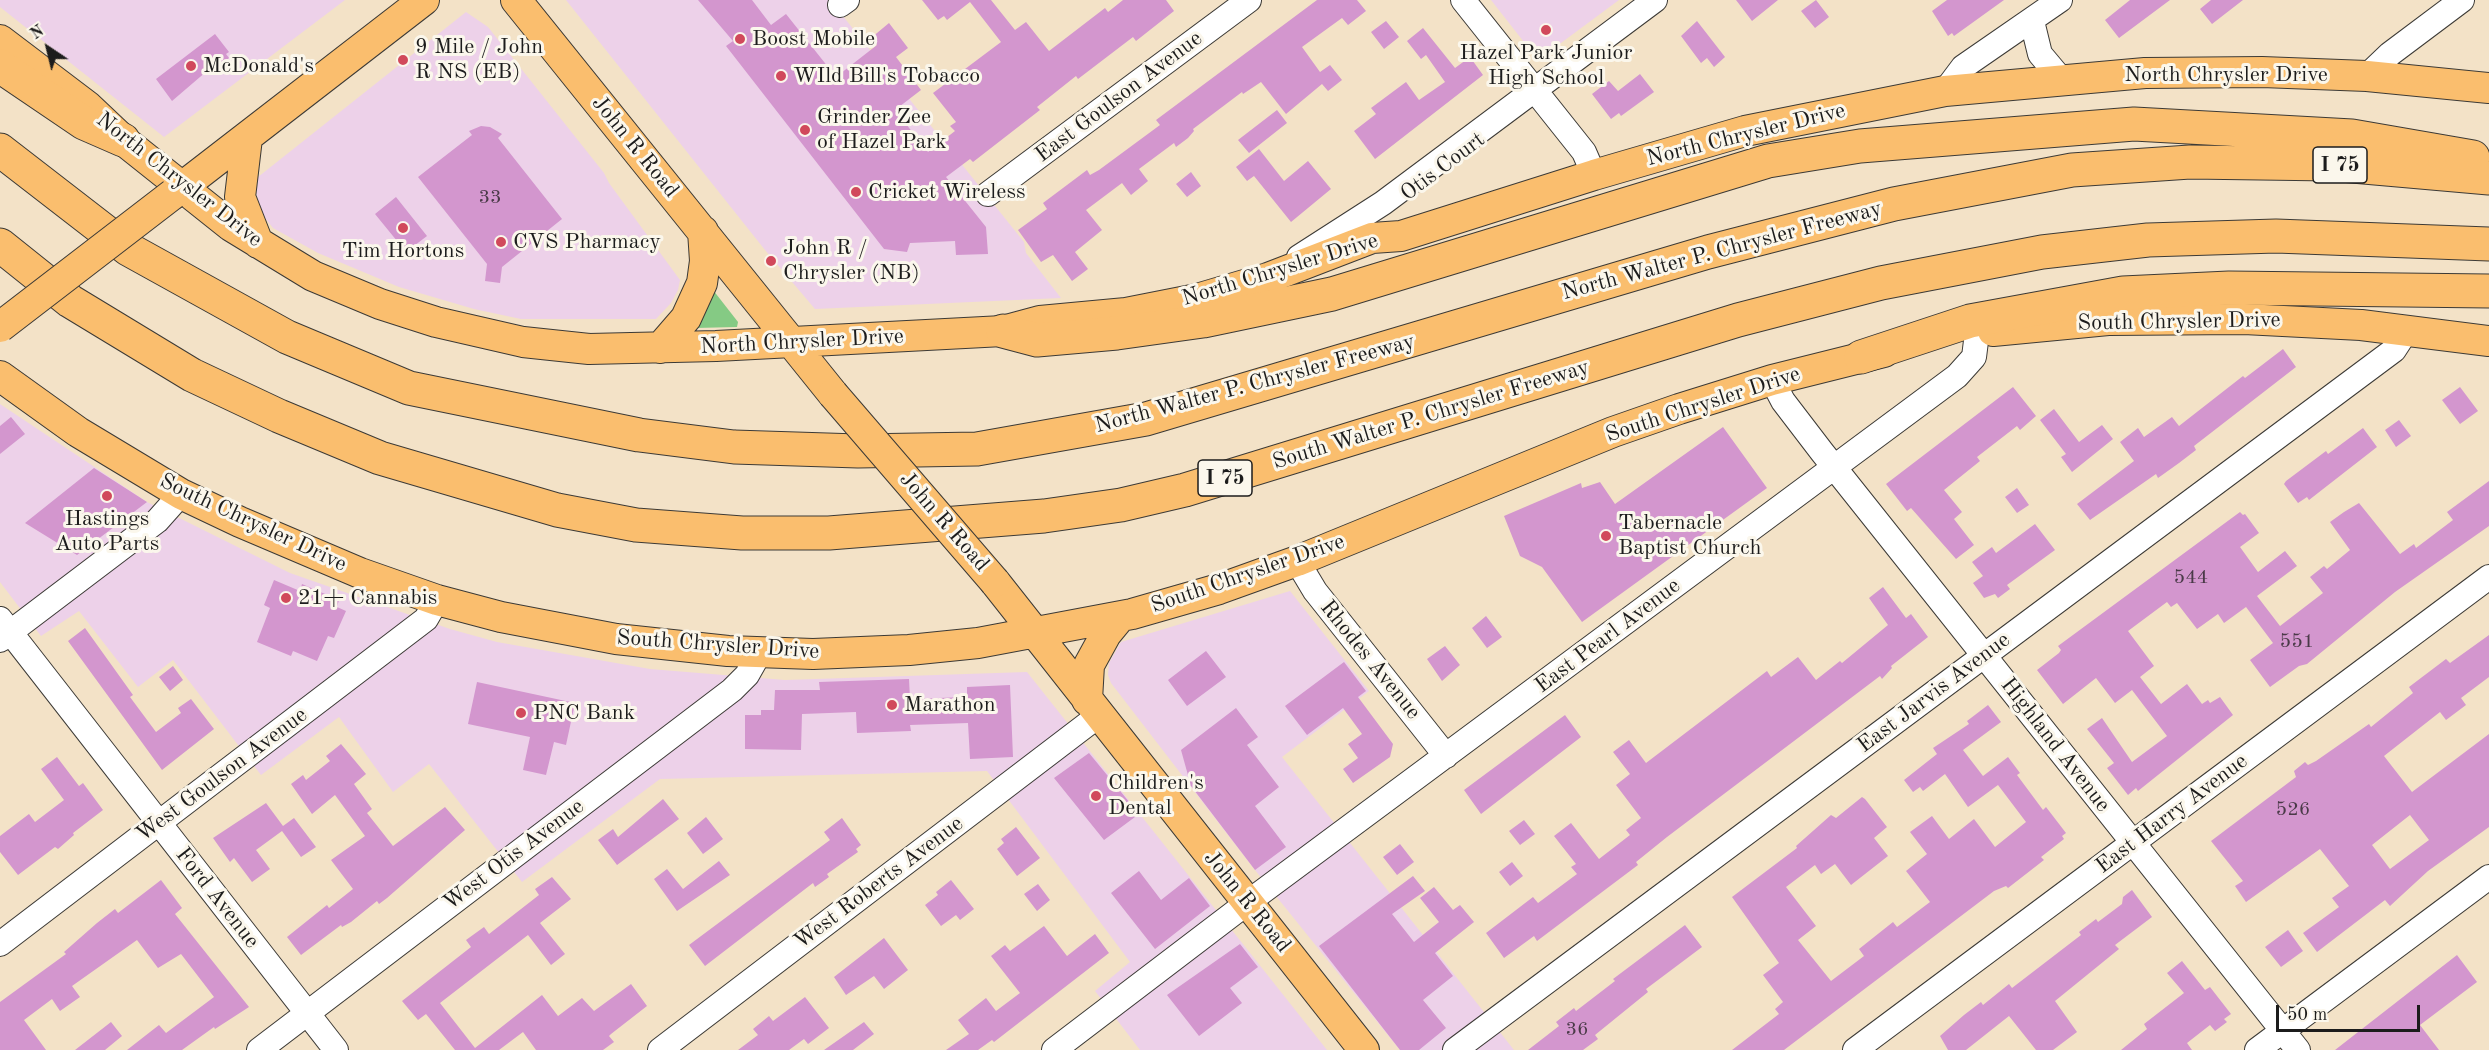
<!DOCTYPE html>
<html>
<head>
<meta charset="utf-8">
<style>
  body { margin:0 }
  #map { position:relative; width:2489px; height:1050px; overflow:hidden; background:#f3e2c7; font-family:"Old Standard TT",serif }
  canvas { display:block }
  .north { position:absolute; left:18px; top:18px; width:60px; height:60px; -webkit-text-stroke:4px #fbf7ec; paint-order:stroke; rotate:325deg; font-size:16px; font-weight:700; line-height:24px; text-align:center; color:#1c1c1c }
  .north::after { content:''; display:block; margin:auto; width:21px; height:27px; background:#1c1c1c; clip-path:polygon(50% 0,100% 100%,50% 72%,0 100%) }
  .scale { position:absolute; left:2276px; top:1005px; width:144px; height:27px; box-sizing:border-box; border:3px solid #1c1c1c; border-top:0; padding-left:8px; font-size:18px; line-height:21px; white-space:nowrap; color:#1c1c1c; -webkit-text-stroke:4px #fbf7ec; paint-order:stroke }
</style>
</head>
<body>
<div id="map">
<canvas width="2489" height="1050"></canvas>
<div class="north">N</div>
<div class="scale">50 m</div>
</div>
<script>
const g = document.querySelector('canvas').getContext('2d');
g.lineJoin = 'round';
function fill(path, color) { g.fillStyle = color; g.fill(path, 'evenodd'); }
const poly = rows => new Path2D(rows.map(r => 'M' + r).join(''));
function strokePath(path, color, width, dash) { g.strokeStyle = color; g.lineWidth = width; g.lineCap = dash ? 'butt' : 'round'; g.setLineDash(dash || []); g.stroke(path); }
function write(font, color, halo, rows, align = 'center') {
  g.font = font + ' "Old Standard TT",serif'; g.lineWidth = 6; g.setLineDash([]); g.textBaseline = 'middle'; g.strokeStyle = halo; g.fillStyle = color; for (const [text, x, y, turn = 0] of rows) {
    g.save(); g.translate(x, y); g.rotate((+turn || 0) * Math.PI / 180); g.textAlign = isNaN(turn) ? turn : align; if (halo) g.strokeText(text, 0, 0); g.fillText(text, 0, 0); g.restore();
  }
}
const built = poly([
  [0,0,345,0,164,137,0,7],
  [566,0,830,0,1024,242,1026,253,1061,298,815,309,765,250],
  [1491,0,1619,0,1538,60],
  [466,12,488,27,604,173,609,183,680,280,678,290,671,303,656,319,521,319,474,309,399,287,318,253,273,228,262,214,256,193,258,177],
  [0,404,147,502,290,573,450,629,497,642,650,669,785,680,1027,672,1327,1050,1140,1050,1095,991,1130,962,987,771,660,779,522,882,429,764,393,792,339,717,261,775,173,660,138,687,79,611,41,636,0,582],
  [1290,591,1369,691,1282,757,1514,1050,1400,1050,1255,870,1111,683,1108,675,1109,663,1121,642]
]);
const green = poly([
  [713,290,738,322,737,327,695,328]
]);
const building = poly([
  [698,0,752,0,771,25,786,14,836,77,877,45,871,38,889,23,908,48,896,57,921,90,895,110,928,152,955,131,950,126,956,122,933,93,1001,42,970,2,947,20,944,16,938,20,922,0,991,0,1015,30,1026,22,1049,51,1105,8,1108,12,1123,0,1166,0,1174,11,1136,41,1133,37,1078,79,1076,76,1037,107,1040,110,973,162,970,159,946,177,986,227,988,254,956,255,955,241,910,243,907,252,884,249,726,46,733,41],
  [1317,0,1357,0,1366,11,1348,25,1342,18,1302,47,1320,72,1330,65,1342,80,1328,91,1322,84,1286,114,1261,82,1243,94,1242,92,1193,129,1194,131,1188,138,1176,147,1174,143,1139,169,1148,181,1131,195,1122,183,1086,210,1102,230,1075,252,1088,269,1072,281,1053,255,1041,262,1018,230,1047,209,1043,203,1087,170,1090,175,1099,170,1160,125,1156,120],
  [1736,0,1778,0,1752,21],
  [1816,0,1829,17,1815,28,1801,11],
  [1947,0,2004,0,1954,36,1952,33,1948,36,1932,11],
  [2130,0,2170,0,2119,38,2105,20],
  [2211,0,2243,0,2212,24,2200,9],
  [1386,21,1399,37,1384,49,1371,32],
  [1697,21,1725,57,1714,67,1707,58,1701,63,1681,36],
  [1423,28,1455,68,1470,57,1483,75,1375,159,1354,131,1376,114,1371,108,1406,82,1419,100,1445,82,1426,55,1421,59,1407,41],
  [215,34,229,52,226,54,229,58,216,68,214,65,172,101,156,79],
  [1640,74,1654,92,1621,116,1619,113,1611,119,1592,94,1609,81,1618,91],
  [1277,110,1287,123,1249,153,1238,140],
  [481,126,490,127,502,134,498,138,562,219,502,267,500,283,485,281,487,264,418,177,472,135,469,131],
  [1259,149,1284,181,1308,161,1331,189,1291,222,1254,176,1247,181,1236,167],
  [1191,172,1201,186,1187,197,1176,184],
  [396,197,427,236,406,252,375,214],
  [2283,349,2296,367,2194,446,2196,450,2179,463,2158,478,2156,474,2090,520,2077,504,2134,461,2120,442,2138,428,2144,437,2172,417,2179,426,2243,376,2245,378],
  [2013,387,2036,416,2020,430,2017,426,1977,457,1980,461,1944,490,1962,512,1954,519,1974,545,1956,559,1911,508,1907,511,1886,484],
  [2460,387,2478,411,2460,424,2442,400],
  [2054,409,2079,442,2102,425,2113,439,2072,472,2061,457,2066,454,2040,420],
  [11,417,25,434,0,454,0,426],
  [2399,420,2411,436,2396,447,2385,430],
  [1723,427,1767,488,1582,622,1542,567,1520,556,1504,516,1581,483,1582,488,1600,482,1615,504],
  [2363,428,2377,447,2309,500,2307,497,2298,503,2284,484,2286,481,2326,451,2328,454],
  [94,468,147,502,77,555,25,523],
  [2489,481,2489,526,2395,592,2307,664,2299,666,2270,687,2250,660,2273,643,2246,607,2224,623,2218,614,2197,629,2177,603,2171,607,2167,602,2128,631,2154,666,2140,677,2161,704,2187,684,2202,704,2208,700,2210,703,2220,697,2233,715,2138,791,2136,788,2128,795,2107,768,2114,763,2087,729,2102,718,2132,762,2167,736,2132,690,2115,703,2096,678,2063,704,2037,670,2059,653,2061,650,2058,646,2240,512,2243,515,2245,514,2259,533,2240,547,2258,572,2285,551,2297,566,2257,596,2280,626,2323,593,2310,577,2324,566,2327,569,2350,550,2330,522,2344,512,2359,503,2400,554,2414,544,2416,548,2453,520,2447,512],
  [2017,488,2029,505,2017,513,2005,497],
  [2035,524,2055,550,2007,585,2010,589,1998,598,1995,594,1984,598,1973,583,1983,576,1972,562,1992,547,1996,553],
  [274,580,300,591,302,584,339,600,337,607,346,611,334,638,328,636,317,661,293,651,291,656,257,642,270,608,264,605],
  [1883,587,1906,618,1911,614,1928,637,1891,666,1892,668,1882,679,1880,676,1667,837,1636,862,1638,865,1537,941,1534,936,1504,958,1486,933,1533,897,1538,903,1577,874,1571,867,1576,864,1554,836,1571,823,1599,859,1630,835,1626,830,1641,818,1616,785,1630,774,1613,752,1629,740,1646,763,1767,671,1771,677,1798,657,1816,680,1840,661,1842,663,1888,625,1869,598],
  [1486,616,1502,637,1487,648,1472,628],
  [85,628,133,695,130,697,156,732,181,713,178,708,191,699,214,729,162,770,68,641],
  [2489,635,2489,677,2461,698,2466,705,2446,720,2440,712,2384,756,2412,792,2489,734,2489,827,2428,871,2390,906,2385,900,2317,952,2303,933,2339,907,2332,898,2349,886,2320,849,2246,902,2235,886,2243,881,2211,841,2296,777,2294,771,2305,762,2308,765,2316,761,2369,724,2371,727,2413,693,2409,687,2446,659,2450,663],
  [2410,815,2429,840,2390,869,2372,845],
  [1445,646,1460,665,1442,681,1427,659],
  [1206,651,1226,677,1187,706,1168,680],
  [1344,662,1366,691,1358,697,1393,744,1390,757,1353,783,1343,769,1358,758,1348,744,1362,734,1343,708,1307,735,1285,706],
  [173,666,183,680,170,691,159,677],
  [909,679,910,699,967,697,967,687,1010,685,1013,757,970,759,968,723,910,725,911,731,857,733,856,712,802,714,801,750,745,749,745,715,761,715,761,710,774,710,775,690,820,690,819,682],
  [477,682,575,703,566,745,554,742,546,775,523,770,530,737,468,724],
  [1988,705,2001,722,1963,750,1983,776,2008,757,2020,773,2017,775,2043,810,2046,807,2066,833,2062,836,2064,839,2041,857,2044,860,2008,888,2006,886,1994,891,1784,1050,1732,1050,1779,1014,1775,1009,1783,1002,1763,975,1779,963,1732,897,1797,848,1796,846,1831,815,1836,818,1862,797,1865,799,1887,827,1874,838,1888,856,1851,885,1835,864,1821,874,1815,865,1786,887,1816,926,1798,940,1831,981,1864,956,1859,949,1893,922,1897,927,1930,902,1906,871,1927,854,1910,832,1932,816,1949,839,1974,819,1995,847,2026,822,1998,785,1968,807,1945,774,1923,791,1920,787,1913,792,1904,780,1937,754,1933,748,1969,724,1967,721],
  [1236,708,1258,737,1247,745,1279,787,1255,806,1286,847,1255,870,1191,786,1181,750],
  [1565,715,1581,737,1481,814,1464,790],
  [341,744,366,774,354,784,372,809,367,813,393,846,445,807,465,830,387,898,379,904,377,901,351,922,342,927,341,925,301,955,287,937,327,905,329,908,353,889,331,860,365,836,335,795,312,814,291,784,303,775,306,780,330,761,326,756],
  [1089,753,1139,814,1104,840,1054,778],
  [57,757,79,786,83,783,103,810,73,833,74,835,58,849,55,847,18,875,0,852,0,836,29,814,35,822,64,800,41,769],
  [663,799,679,819,617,865,598,840,613,829,618,837],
  [266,803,283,826,294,818,316,847,301,857,282,831,256,850,270,869,252,882,234,858,230,862,213,838],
  [706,817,723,839,703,854,687,833],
  [842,818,861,845,856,849,858,852,827,874,829,877,815,887,813,883,705,966,689,945,830,840,824,832],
  [1524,820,1535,834,1520,845,1509,831],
  [1016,827,1040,858,1017,876,997,849,1004,843,1001,839],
  [1400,844,1414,862,1397,875,1383,857],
  [719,861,730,875,677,911,654,879,667,869,683,889],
  [1512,862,1523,876,1510,886,1499,872],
  [1139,871,1161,900,1189,878,1210,906,1155,949,1111,893],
  [1413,876,1425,891,1392,914,1414,942,1439,922,1420,898,1434,887,1453,910,1460,905,1474,922,1435,953,1453,976,1423,1000,1446,1028,1419,1050,1400,1050,1319,946],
  [552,877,571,899,540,923,565,954,551,965,528,935,440,1003,475,1048,542,995,558,1016,582,998,594,1011,631,984,647,1006,611,1034,609,1036,614,1042,603,1050,536,1050,523,1032,499,1050,455,1050,426,1014,418,1020,402,1001,471,947,466,940,484,927,489,934,539,895,535,889],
  [161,880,182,908,175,914,249,1007,215,1029,214,1027,182,1050,127,1050,159,1025,166,1033,214,997,181,954,158,968,137,940,72,986,80,997,60,1011,52,999,24,1020,46,1050,0,1050,0,1002,66,954,64,952,97,923,115,909,118,913],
  [951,880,974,909,960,920,956,915,941,926,925,905,938,895,936,892],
  [1038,884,1050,900,1037,911,1024,894],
  [2132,890,2152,917,2115,945,2119,949,2055,1001,2077,1032,2053,1050,2036,1050,2009,1016,1966,1050,1948,1050,1940,1036,1964,1015,1981,1002,1983,1005,2009,984,2012,988,2081,935,2079,932,2096,919,2098,922,2122,904,2123,897],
  [1685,925,1702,947,1646,989,1648,992,1595,1035,1598,1039,1583,1050,1528,1050,1559,1026,1556,1022,1574,1008,1576,1011,1615,981,1613,979],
  [1044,926,1067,956,1095,934,1109,953,994,1042,992,1040,978,1050,946,1050,969,1034,958,1020,986,998,996,1011,1020,993,991,956,1005,945,1010,951],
  [2288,930,2303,951,2281,967,2265,947],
  [884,938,908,970,884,989,874,976,846,995,834,977],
  [1240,944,1258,967,1230,988,1242,1003,1199,1036,1167,995],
  [2457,955,2477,982,2420,1025,2439,1050,2335,1050],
  [2182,961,2205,990,2210,987,2231,1014,2224,1019,2227,1022,2215,1031,2210,1025,2187,1043,2192,1050,2121,1050,2147,1029,2144,1024,2184,993,2167,973],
  [805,997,829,1028,808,1044,804,1039,789,1050,738,1050,758,1035,753,1029,769,1016,773,1021],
  [111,1022,122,1036,105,1050,75,1050],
  [864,1022,874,1034,853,1050,824,1050]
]);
const minor = poly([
  [1463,0,1584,152,1594,175],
  [840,5,847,0],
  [2032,21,2040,54,2061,79],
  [2367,76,2390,54,2462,0],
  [1945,91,1963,67,2060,0],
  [988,194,1249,0],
  [1299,257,1383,203,1655,0],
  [1772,380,1783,401,1822,452,2298,1050],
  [1297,561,1315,591,1446,756],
  [0,619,336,1050],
  [0,640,157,521,181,494],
  [0,944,426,619,437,600],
  [259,1050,732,690,747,675,760,652],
  [660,1050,1098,716],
  [1054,1050,1247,903,1957,376,1974,357,1977,333],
  [1455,1050,2394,350,2407,330],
  [1855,1050,2489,577],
  [2257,1050,2489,877]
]);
const major = poly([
  [516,0,833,394],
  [0,40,87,106,123,140,231,226,313,276,380,304,436,322,523,342,589,349,716,346,1003,331,1040,321,1126,313,1197,299,1268,278,1372,238,1401,236,1594,175,1745,131,1945,91,2145,73,2262,72,2367,76,2489,88],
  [247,138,240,197,258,243],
  [173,194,424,0],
  [1993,331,2108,320,2244,319,2361,325,2489,341],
  [660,348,686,318,702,283,705,261,703,231],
  [0,376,78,432,181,494,240,522,360,573,437,600,501,617,616,639,728,651,813,654,909,650,978,643,1132,614,1219,589,1297,561,1613,432,1679,409,1772,380,1884,352],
  [995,582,1364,1050],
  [1087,700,1089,665,1106,634,1120,617]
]);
const highway = poly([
  [0,66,84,123,123,140],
  [0,150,128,249,287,337,409,388,639,435,734,447,858,451,977,449,1146,419,1708,252,1894,204,2072,170,2190,162,2330,164,2489,178],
  [0,245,70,301,192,375,279,416,380,458,557,510,636,525,742,533,829,533,1044,516,1121,505,1185,490,1738,320,1881,283,2042,252,2148,240,2276,236,2489,244],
  [1003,331,1037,340,1117,333,1203,321,1332,294,1768,161,1860,146,2134,124,2352,136,2473,157],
  [1861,357,1970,321,2123,293,2229,288,2489,291]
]);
const majorBridge = poly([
  [0,327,173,194],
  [833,394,995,582]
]);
const markers = [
  [1546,30,6,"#d1495b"],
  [740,39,6,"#d1495b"],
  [403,60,6,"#d1495b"],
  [191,66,6,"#d1495b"],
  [781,76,6,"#d1495b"],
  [805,130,6,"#d1495b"],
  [856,192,6,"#d1495b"],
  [403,228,6,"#d1495b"],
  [501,242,6,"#d1495b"],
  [771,261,6,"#d1495b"],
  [107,496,6,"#d1495b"],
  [1606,536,6,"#d1495b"],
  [286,598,6,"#d1495b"],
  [892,705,6,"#d1495b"],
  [521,713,6,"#d1495b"],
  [1096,796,6,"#d1495b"]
];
const numberNames = [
  ["33",490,198],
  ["544",2191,578],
  ["551",2297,642],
  ["526",2293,810],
  ["36",1577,1030]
];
const shields = [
  [2340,165,54],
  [1225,478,54]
];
const shieldNames = [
  ["I 75",2340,165],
  ["I 75",1225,478]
];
const poiNames = [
  ["Boost Mobile",752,39],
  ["9 Mile / John",415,47],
  ["R NS (EB)",415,72],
  ["Hazel Park Junior",1546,53,"center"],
  ["High School",1546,78,"center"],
  ["McDonald's",203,66],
  ["WIld Bill's Tobacco",793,76],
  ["Grinder Zee",817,117],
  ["of Hazel Park",817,142],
  ["Cricket Wireless",868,192],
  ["CVS Pharmacy",513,242],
  ["John R /",783,248],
  ["Chrysler (NB)",783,273],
  ["Tim Hortons",403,251,"center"],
  ["Hastings",107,519,"center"],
  ["Auto Parts",107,544,"center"],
  ["Tabernacle",1618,523],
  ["Baptist Church",1618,548],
  ["21+ Cannabis",298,598],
  ["Marathon",904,705],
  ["PNC Bank",533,713],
  ["Children's",1108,783],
  ["Dental",1108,808]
];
const streetNames = [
  ["North Chrysler Drive",2226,75],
  ["East Goulson Avenue",1119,97,-37],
  ["North Chrysler Drive",1746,135,-14],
  ["John R Road",635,147,51],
  ["Otis Court",1443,167,-37],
  ["North Chrysler Drive",179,180,38],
  ["North Walter P. Chrysler Freeway",1722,251,-15],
  ["North Chrysler Drive",1280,270,-17],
  ["South Chrysler Drive",2179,322,-1],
  ["North Chrysler Drive",802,342,-3],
  ["North Walter P. Chrysler Freeway",1255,384,-15],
  ["South Chrysler Drive",1703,405,-18],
  ["South Walter P. Chrysler Freeway",1431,415,-17],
  ["John R Road",944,522,49],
  ["South Chrysler Drive",253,523,25],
  ["South Chrysler Drive",1248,574,-19],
  ["East Pearl Avenue",1608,636,-37],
  ["South Chrysler Drive",718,645,4],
  ["Rhodes Avenue",1370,660,51],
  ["East Jarvis Avenue",1934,693,-37],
  ["Highland Avenue",2055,745,52],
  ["West Goulson Avenue",222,775,-37],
  ["East Harry Avenue",2172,814,-37],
  ["West Otis Avenue",514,855,-37],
  ["West Roberts Avenue",879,883,-37],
  ["Ford Avenue",217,898,52],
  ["John R Road",1247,902,51]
];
fill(built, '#edd1e9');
fill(green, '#85ca84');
fill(building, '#d396ce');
strokePath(minor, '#3c3a36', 26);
strokePath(major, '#3c3a36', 32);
strokePath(highway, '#3c3a36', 35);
strokePath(minor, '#fff', 24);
strokePath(major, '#fabe6e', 30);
strokePath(highway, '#fabe6e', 33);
strokePath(majorBridge, '#3c3a36', 32, []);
strokePath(majorBridge, '#fabe6e', 30);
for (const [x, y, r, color] of markers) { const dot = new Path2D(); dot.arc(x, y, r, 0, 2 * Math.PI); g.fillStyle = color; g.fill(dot); strokePath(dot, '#fbf7ec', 2); }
write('20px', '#4a3a48', null, numberNames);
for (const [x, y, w] of shields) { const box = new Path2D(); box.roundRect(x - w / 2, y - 18, w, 36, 4.5); g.fillStyle = '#fbf7ec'; g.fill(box); strokePath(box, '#1c1c1c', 1.5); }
write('bold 21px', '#1c1c1c', null, shieldNames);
write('22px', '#1c1c1c', '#fbf7ec', poiNames, 'left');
write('22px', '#1c1c1c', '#fbf7ec', streetNames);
</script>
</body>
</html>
